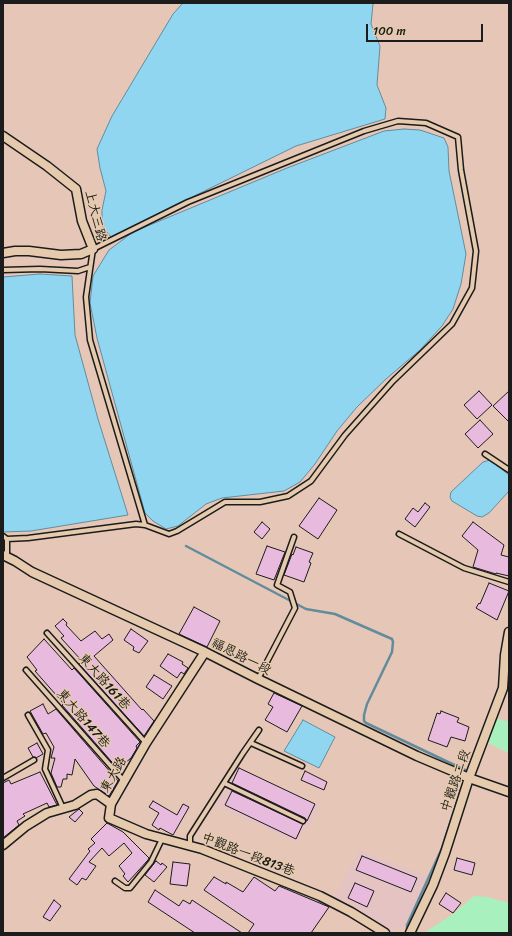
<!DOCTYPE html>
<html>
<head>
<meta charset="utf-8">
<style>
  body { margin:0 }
  #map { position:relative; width:512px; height:936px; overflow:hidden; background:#e6c7b7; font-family:Sriracha,sans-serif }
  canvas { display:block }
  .frame { position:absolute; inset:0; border:4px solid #1c1c1c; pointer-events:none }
  .scale { position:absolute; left:366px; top:24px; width:117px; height:18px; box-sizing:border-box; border:2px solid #1c1c1c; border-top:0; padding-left:5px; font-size:12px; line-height:14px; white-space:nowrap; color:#1c1c1c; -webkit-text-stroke:3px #e6caad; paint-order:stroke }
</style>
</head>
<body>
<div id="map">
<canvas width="512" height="936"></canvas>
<div class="frame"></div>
<div class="scale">100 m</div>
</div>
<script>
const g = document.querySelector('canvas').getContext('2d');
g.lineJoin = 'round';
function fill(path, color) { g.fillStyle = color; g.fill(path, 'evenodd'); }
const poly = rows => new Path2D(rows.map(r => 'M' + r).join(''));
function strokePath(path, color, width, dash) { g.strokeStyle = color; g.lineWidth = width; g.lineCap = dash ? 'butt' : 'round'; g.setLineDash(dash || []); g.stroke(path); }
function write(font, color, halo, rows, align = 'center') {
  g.font = font + ' Sriracha,"LXGW WenKai TC",sans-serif'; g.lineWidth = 3; g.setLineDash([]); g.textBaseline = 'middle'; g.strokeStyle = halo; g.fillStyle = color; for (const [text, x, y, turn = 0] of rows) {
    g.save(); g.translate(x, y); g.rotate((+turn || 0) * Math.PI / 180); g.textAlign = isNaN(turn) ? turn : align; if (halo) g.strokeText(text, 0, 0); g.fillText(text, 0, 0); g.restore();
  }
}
const built = poly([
  [237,767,321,806,309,828,305,827,298,843,212,805],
  [359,850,428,875,405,927,388,933,333,898]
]);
const green = poly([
  [496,718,509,722,509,752,507,752,488,743],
  [474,896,487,897,509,903,509,933,424,933,453,914]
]);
const water = poly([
  [183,3,375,3,373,4,371,24,380,46,377,85,386,108,385,119,296,146,111,237,102,226,102,210,106,191,100,168,97,149,112,116,173,14,183,3],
  [404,129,420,130,444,138,448,147,449,171,466,254,461,284,453,309,442,326,420,350,386,379,357,407,337,431,315,464,300,482,284,491,222,498,206,504,178,526,166,529,153,521,145,513,97,338,90,303,93,276,109,250,133,232,287,168,384,131,404,129],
  [40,274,72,276,75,335,98,419,128,515,31,531,3,532,3,277,40,274],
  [490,460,509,475,509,491,489,513,482,517,477,516,452,501,450,497,451,492,483,462,490,460],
  [303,720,335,737,319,768,284,751,303,720]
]);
const stream = poly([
  [186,546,306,609,335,614,392,639,393,642,392,652,367,704,364,715,364,721,366,723,467,771,466,774],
  [407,933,407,925,442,848,461,790]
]);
const building = poly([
  [479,391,492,405,477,419,464,405,479,391],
  [509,391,509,422,493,406,509,391],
  [480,420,493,434,478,448,465,434,480,420],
  [319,498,337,510,318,539,299,526,319,498],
  [425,503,430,507,415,527,405,519,413,508,418,512,425,503],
  [262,522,270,529,262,539,254,532,262,522],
  [473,522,504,545,501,555,509,557,509,576,496,573,496,574,473,567,478,550,462,536,473,522],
  [267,546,285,552,274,580,256,574,267,546],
  [296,547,313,553,309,562,311,563,304,582,284,575,292,554,293,555,296,547],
  [489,583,509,591,497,620,476,608,479,603,480,604,489,583],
  [194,607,220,621,207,647,179,634,194,607],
  [63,619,67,623,66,625,81,641,95,631,102,639,109,634,113,640,94,656,142,710,143,709,154,721,144,736,79,664,82,661,61,638,64,636,55,626,63,619],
  [131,629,148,641,139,653,133,650,134,647,124,640,131,629],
  [44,639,72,670,74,668,140,742,136,746,137,748,131,758,118,769,62,705,64,704,35,671,37,670,27,657,44,639],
  [168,654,183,662,182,664,188,668,184,674,181,672,177,678,160,666,168,654],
  [154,675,172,686,163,699,146,687,154,675],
  [274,693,302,706,287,732,265,720,273,707,268,704,274,693],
  [43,704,48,714,56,709,118,781,109,796,94,786,75,759,72,775,67,774,67,779,63,779,61,787,57,787,51,773,55,758,51,758,54,747,46,733,43,734,30,711,43,704],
  [441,711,459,718,457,722,469,727,465,741,451,737,447,747,428,740,437,713,440,714,441,711],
  [37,743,43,754,36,758,33,757,28,748,37,743],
  [239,768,315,804,307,821,305,818,232,783,239,768],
  [305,771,327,782,324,790,301,780,305,771],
  [40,772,57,805,49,807,47,803,23,814,25,816,17,821,19,825,3,838,3,783,9,780,11,784,40,772],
  [232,791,303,824,296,839,225,805,232,791],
  [153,801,177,815,183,804,189,807,173,835,160,828,159,830,152,825,159,813,149,807,153,801],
  [79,809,83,813,75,822,69,817,79,809],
  [107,823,123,832,149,858,148,860,128,882,123,876,125,874,119,866,132,853,124,843,109,856,102,848,89,862,96,866,86,880,82,878,77,885,69,879,90,851,88,849,95,843,91,839,107,823],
  [362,856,417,878,411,892,356,870,362,856],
  [457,858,475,863,472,875,454,870,457,858],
  [156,861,161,865,162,863,167,867,154,882,145,875,156,861],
  [173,862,190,864,187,886,170,884,173,862],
  [214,877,226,884,226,882,243,892,254,877,275,891,279,886,329,907,311,933,248,933,254,924,204,890,214,877],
  [355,883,374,891,367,907,348,898,355,883],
  [155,890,179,906,183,900,190,904,192,900,242,933,195,933,148,902,155,890],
  [446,893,461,903,453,913,439,904,446,893],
  [54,900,61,906,50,921,43,917,54,900]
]);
const lane = poly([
  [3,270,40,269,78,271,90,267],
  [485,454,509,470],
  [399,534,464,568,509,582],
  [3,536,7,539,28,538,136,524,145,525,169,534,177,531,225,502,260,502,288,496,311,481,345,435,393,381,452,324,472,288,476,251,461,170,458,137,426,123,398,121,364,131,188,202,93,249,86,297,90,340,145,525],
  [7,556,7,539],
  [47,633,146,743],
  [26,670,124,781],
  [258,679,295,608,290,592,277,585,294,537],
  [28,715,48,750,45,769,63,808],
  [251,743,302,766],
  [3,778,34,760],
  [224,783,303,821],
  [190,846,190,836,243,753,259,730],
  [115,881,125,888,130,888,151,862,162,839]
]);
const street = poly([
  [3,136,47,166,76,189,82,221,93,249,81,254,61,255,29,251,15,251,3,253],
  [3,555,15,561,32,572,205,652,258,679,417,756,469,778,509,792],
  [111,804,109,818,146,834,202,849,320,896,351,912,385,933],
  [3,845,26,826,47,813,75,805,91,795,97,794,111,804,146,743,205,652],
  [410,933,433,885,445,853,469,778,503,688,505,655,509,632]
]);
const streetNames = [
  ["上大三路",95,216,76],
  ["福恩路一段",241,657,27],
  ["東大路161巷",104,682,48],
  ["東大路147巷",83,719,49],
  ["東大路",114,775,-60],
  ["中觀路二段",456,781,-71],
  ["中觀路一段813巷",248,855,21]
];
fill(built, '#e6c3c3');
fill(green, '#a8f1bf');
fill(water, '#90d6f1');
strokePath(water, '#628c9c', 1);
strokePath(stream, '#628c9c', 2.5);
fill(building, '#e7bade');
strokePath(building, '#1c1c1c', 1);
strokePath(lane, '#1c1c1c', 7);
strokePath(street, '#1c1c1c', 11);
strokePath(lane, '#e6caad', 4);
strokePath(street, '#e6caad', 8);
write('13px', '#1c1c1c', '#e6caad', streetNames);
</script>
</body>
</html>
